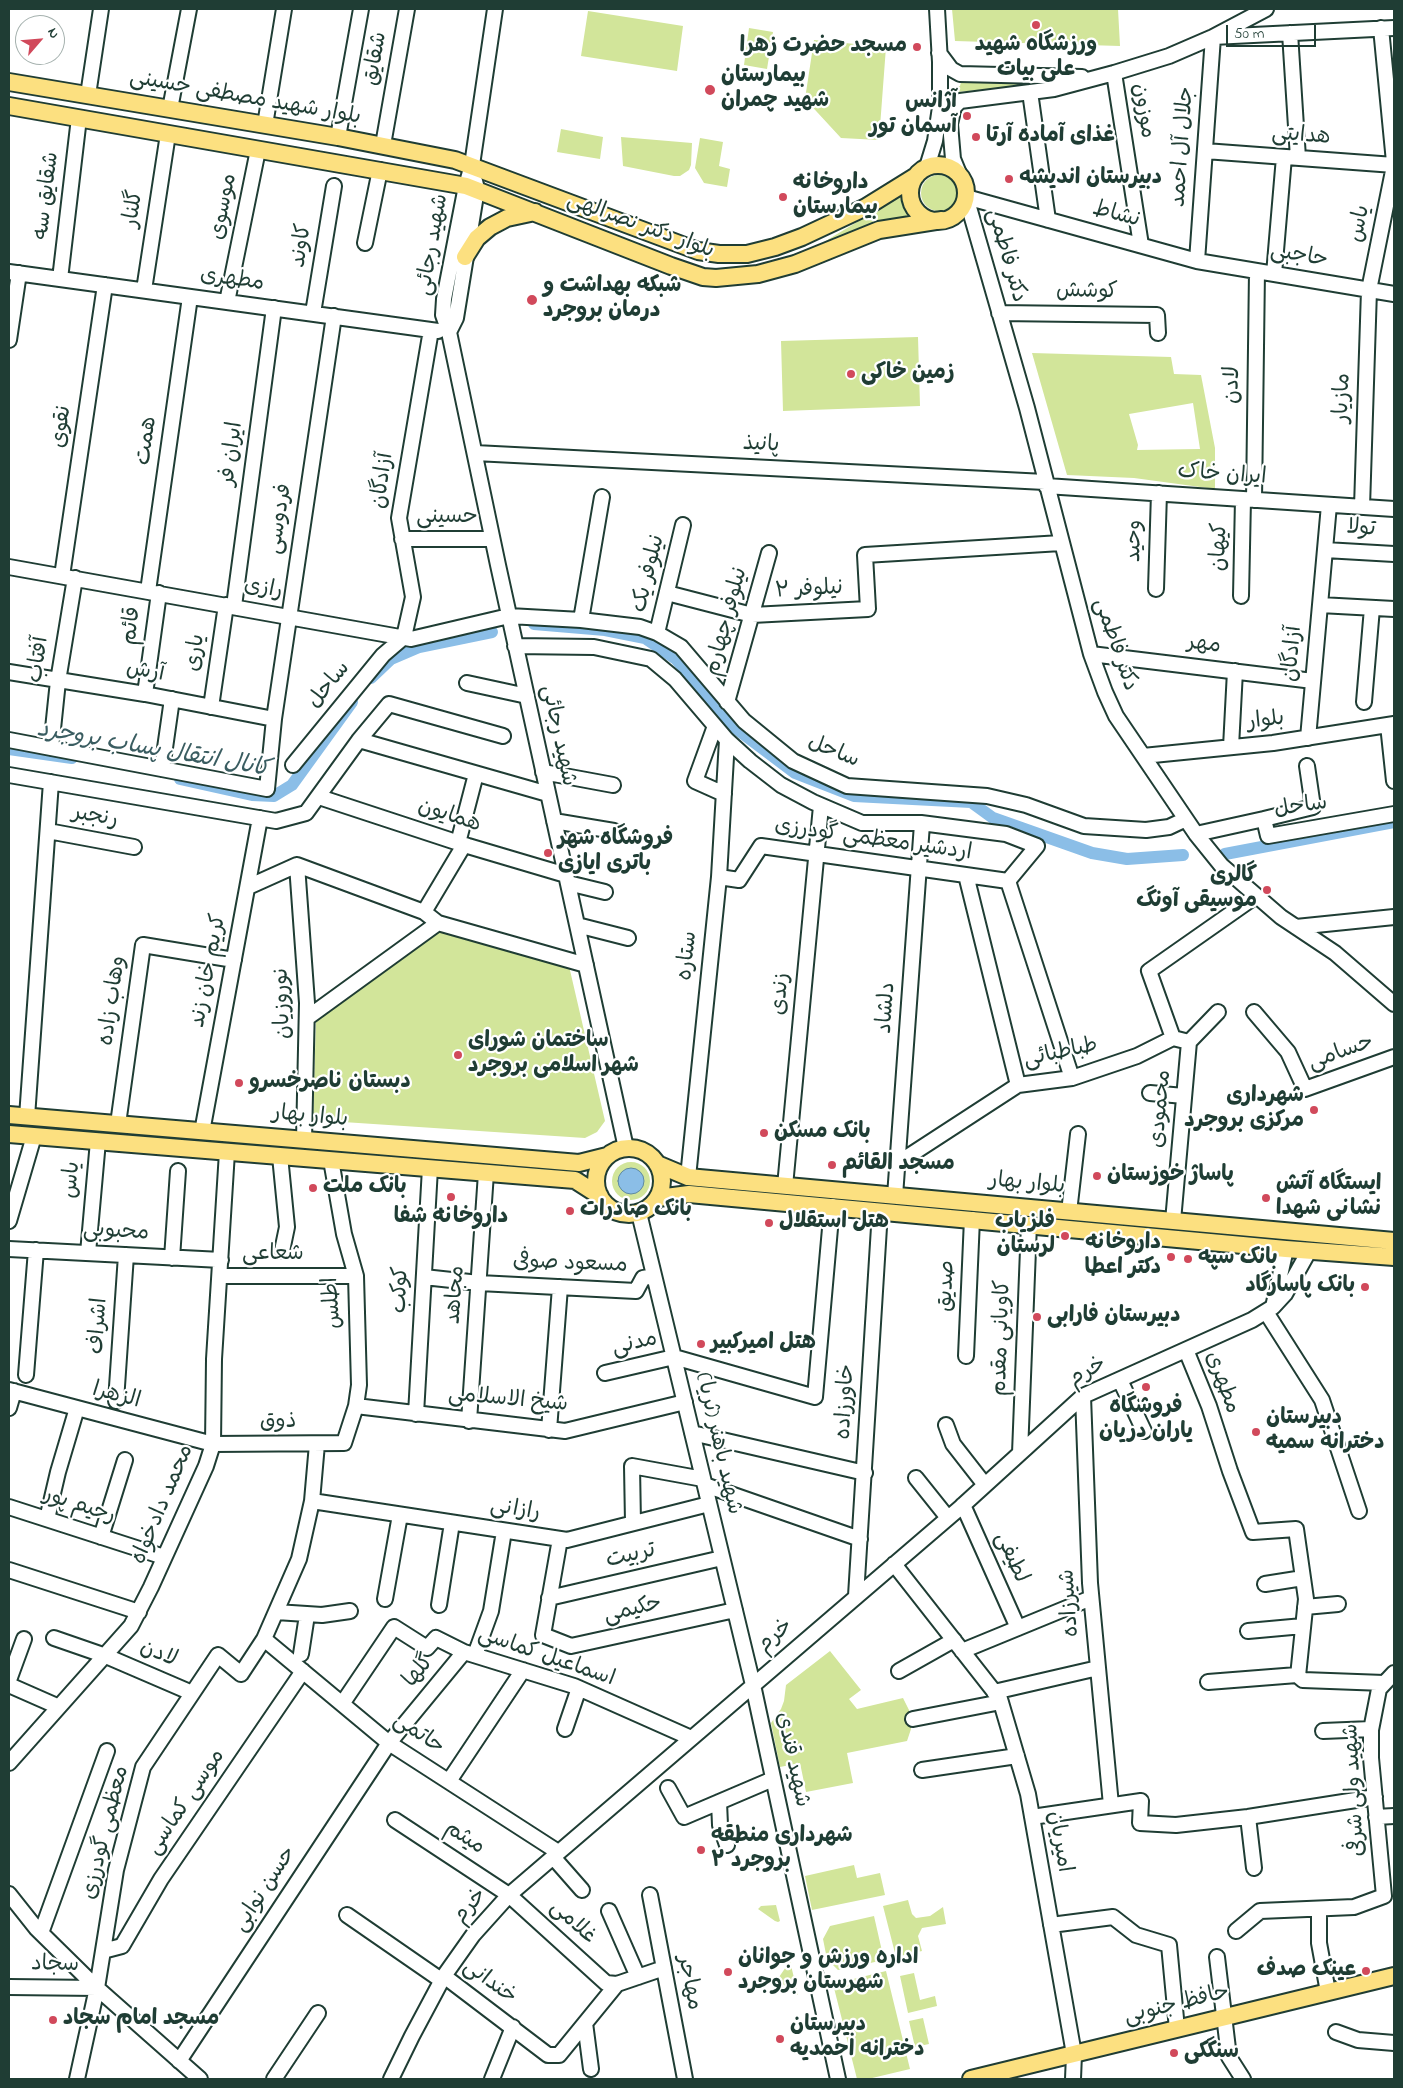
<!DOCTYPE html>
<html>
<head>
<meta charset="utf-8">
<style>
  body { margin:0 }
  #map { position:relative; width:1403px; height:2088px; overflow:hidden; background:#fff; font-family:"Indie Flower",sans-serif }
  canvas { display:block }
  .frame { position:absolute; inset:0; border:10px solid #1f3d34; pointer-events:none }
  .north { position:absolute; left:15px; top:15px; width:50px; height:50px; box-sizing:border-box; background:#fff; border:1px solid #a5b1ae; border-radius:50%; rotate:63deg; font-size:14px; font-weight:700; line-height:20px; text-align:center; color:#1f3d34 }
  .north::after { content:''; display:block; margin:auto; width:18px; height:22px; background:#d1495b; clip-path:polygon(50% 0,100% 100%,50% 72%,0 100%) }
  .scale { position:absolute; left:1226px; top:25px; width:90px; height:22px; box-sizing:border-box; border:2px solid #1f3d34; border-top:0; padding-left:6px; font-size:15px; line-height:18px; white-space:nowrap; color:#1f3d34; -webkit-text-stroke:4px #fff; paint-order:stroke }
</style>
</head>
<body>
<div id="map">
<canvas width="1403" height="2088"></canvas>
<div class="frame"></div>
<div class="north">N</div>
<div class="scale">50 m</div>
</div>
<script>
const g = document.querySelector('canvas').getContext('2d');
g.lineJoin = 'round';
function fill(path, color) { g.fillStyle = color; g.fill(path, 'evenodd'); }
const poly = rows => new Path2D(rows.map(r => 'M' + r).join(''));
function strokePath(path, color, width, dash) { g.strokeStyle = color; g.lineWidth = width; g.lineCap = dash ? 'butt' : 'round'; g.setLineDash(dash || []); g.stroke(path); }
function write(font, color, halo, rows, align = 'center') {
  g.font = font + ' "Indie Flower","Playpen Sans Arabic",sans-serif'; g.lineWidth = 4.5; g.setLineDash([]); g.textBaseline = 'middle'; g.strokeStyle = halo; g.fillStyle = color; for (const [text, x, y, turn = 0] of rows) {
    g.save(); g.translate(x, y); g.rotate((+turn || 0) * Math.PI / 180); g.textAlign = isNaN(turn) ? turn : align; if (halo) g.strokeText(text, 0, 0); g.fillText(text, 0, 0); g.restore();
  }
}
const green = poly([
  [952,9,1118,9,1120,46,955,41],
  [588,11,683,26,677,71,581,56],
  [749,28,773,32,767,69,744,65],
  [814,40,886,47,879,140,841,138,805,99],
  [961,82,1059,82,958,92,958,88,950,99,947,144,945,144,948,96,954,87,960,86],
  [561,129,603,137,600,159,557,152],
  [621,137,692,143,691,165,689,170,680,176,674,176,623,166],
  [700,138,723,142,719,166,730,169,727,187,704,183,695,168],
  '921 193a18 18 0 1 1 36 0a18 18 0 1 1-36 0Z',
  [905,193,913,215,819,245],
  [918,337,920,406,783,411,781,341],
  [1032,353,1171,357,1174,374,1201,375,1215,448,1215,489,1134,478,1067,475],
  [1193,403,1200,449,1137,450,1138,445,1129,414],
  [438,931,569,966,605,1121,597,1132,585,1138,313,1120,316,1019],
  '612 1181a19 19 0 1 1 38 0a19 19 0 1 1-38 0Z',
  [830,1651,861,1690,849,1699,857,1709,903,1698,909,1710,911,1729,907,1741,847,1753,853,1783,806,1792,800,1763,780,1767,771,1723,781,1709,784,1701,786,1685],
  [854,1865,857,1878,880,1873,885,1895,812,1910,805,1876],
  [908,1900,912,1914,916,1918,930,1916,943,1907,946,1924,922,1928,918,1936,922,1951,896,1957,883,1906],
  [776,1905,780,1921,778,1922,775,1921,758,1909,761,1906],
  [874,1916,884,1960,838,1970,827,1959,823,1939,830,1926],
  [790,1961,798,1995,777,1980],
  [886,1971,910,2069,868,2079,857,2079,833,1984],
  [914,1973,920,2000,935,1996,937,2006,908,2013,900,1976],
  [923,2018,929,2044,915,2047,909,2021]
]);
const water = poly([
  '618 1181a13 13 0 1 1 26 0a13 13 0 1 1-26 0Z'
]);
const canal = poly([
  [534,624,605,630,645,638,676,659,734,727,795,773,854,796,971,802,993,818,1092,853,1127,859,1183,855],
  [371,678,391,659,419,647,492,632],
  [9,749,72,758],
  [180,779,252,795,274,796,292,785,352,702],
  [1225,854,1394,822]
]);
const minor = poly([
  [495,9,472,165,466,186,444,299,443,315,449,332,498,565,626,1148],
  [1381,28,1394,162],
  [1290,33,1298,158],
  [939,53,951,69,960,74,1082,77],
  [1114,73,1141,245],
  [1030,92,1048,220],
  [88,95,101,9],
  [170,109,189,9],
  [265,125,284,9],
  [338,137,361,9],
  [383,145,407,9],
  [1205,151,1394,165],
  [927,167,935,141,940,107,940,62,937,9],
  [960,176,953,159,950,124,954,107,960,101,1054,89,1114,73,1169,56,1213,37,1266,9],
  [966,197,1027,408,1091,654,1105,692,1116,716,1196,834,1221,865,1281,917,1335,953,1394,1004],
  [966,197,1197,261,1394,294],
  [365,243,380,170],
  [1197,261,1213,37,1394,28],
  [9,272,438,331],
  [1274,274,1284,157],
  [60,279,79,118],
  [144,290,168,134],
  [227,302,258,150],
  [313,313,334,186],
  [999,313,1157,315,1158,333],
  [449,332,456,318,477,189,475,181],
  [9,340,19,273],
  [475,453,1045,482],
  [1046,486,1394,509],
  [1254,500,1257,271],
  [1362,507,1369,290,1394,166],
  [402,539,492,539],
  [1325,550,1394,554],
  [9,567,411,639,509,616,581,620,640,627,657,633,681,647,744,721,793,761,847,786,987,796,1026,805,1084,826,1146,830,1169,827,1186,819],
  [62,576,105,285],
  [1156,589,1159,493],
  [148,591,190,297],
  [667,593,752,615,868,609,865,555,1061,543],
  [1241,596,1243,499],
  [1320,605,1394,609],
  [234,606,274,308],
  [581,620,602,497],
  [657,633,683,525],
  [515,646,594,647,651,659,675,679,727,740,750,761,781,785,813,802,862,823,921,823,1006,834,1037,846,1008,881],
  [1091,654,1313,681],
  [9,672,145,694,274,719],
  [467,683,527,696],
  [145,694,159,593],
  [727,702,769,553],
  [1364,702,1372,608],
  [211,707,226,605],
  [1388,725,1394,781],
  [715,726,695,781,724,794],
  [1308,738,1329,505],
  [9,740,267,789,274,719,334,316],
  [359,740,548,794],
  [1231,747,1235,671],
  [51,748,58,681,75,578],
  [1143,756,1273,743,1394,724],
  [293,765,383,655,404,637,413,597,399,518,431,330],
  [162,769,172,699],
  [543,772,613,785],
  [9,775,276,821,306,813,359,740,389,704,503,736],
  [319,797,468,846,566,875],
  [1264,819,1313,807,1307,766],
  [554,821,614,831],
  [48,831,134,847],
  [1196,834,1264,819,1268,836,1394,814],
  [458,843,476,774],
  [297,865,307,1003,304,1140],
  [966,875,1018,1085],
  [719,877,739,880,761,846,1008,881],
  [1008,881,1072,1078],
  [568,883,605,892],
  [248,887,297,865,424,912,438,923],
  [424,912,464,845],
  [577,925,628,938],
  [1296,927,1394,917],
  [1254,1012,1288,1052,1305,1089,1394,1057],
  [307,1018,438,923,586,965],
  [1173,1038,1149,971,1256,896],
  [1150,1093,1184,1096],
  [27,1117,51,782],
  [118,1124,143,945,234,960],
  [202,1132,260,818],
  [280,1156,287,1227,282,1251],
  [898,1163,1018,1085,1072,1078,1137,1056,1173,1038,1189,1042],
  [688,1177,719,877,727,740],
  [785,1186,821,806],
  [895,1196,922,824],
  [1069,1212,1078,1134],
  [639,1213,753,1685,838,2079],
  [9,1221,34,1136],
  [1173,1221,1189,1042,1218,1012],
  [9,1249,221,1260],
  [1286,1249,1273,1307,1285,1294,1309,1251],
  [88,1253,98,1141],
  [172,1258,178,1171],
  [220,1276,356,1276],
  [424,1277,479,1283,636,1291,643,1278,654,1276],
  [1266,1312,1322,1400,1359,1511],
  [1186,1350,1209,1406,1230,1471,1253,1532,1296,1529,1306,1599,1298,1676],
  [966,1356,972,1219],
  [605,1373,674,1357,815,1397,832,1206],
  [26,1375,36,1250],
  [1120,1380,1144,1431],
  [9,1390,213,1444,344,1443,356,1406,359,1385,356,1276,344,1234,331,1160],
  [1083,1396,1090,1583,1111,1805],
  [116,1401,126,1255],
  [356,1406,565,1431,685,1402],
  [9,1408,14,1391],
  [416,1414,430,1168],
  [469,1421,486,1173],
  [946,1425,953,1444,985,1485],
  [549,1430,560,1287],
  [692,1433,865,1473],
  [1020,1453,1029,1224],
  [916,1478,948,1518],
  [705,1485,860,1539],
  [312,1501,567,1540,709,1504],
  [963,1505,1018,1628],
  [9,1507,164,1557],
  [47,1519,58,1472,77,1408],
  [633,1523,632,1466,703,1479],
  [101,1537,125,1460],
  [560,1539,543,1635,571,1646,735,1610],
  [894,1564,1000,1699,1028,1794,1074,2054,1073,2079],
  [9,1570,139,1612],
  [1265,1584,1303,1578],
  [856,1596,880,1211],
  [549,1598,722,1558],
  [385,1599,400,1515],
  [439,1605,452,1523],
  [1305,1607,1338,1604],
  [276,1612,322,1615,350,1611],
  [1248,1631,1303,1626],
  [54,1638,106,1656,192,1693],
  [264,1639,389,1743,558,1852],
  [962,1651,1091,1598],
  [301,1654,307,1615],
  [475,1655,491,1611,504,1531],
  [899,1671,954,1640],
  [9,1680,24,1639],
  [1208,1682,1297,1675,1303,1680,1384,1683],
  [9,1685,59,1707],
  [994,1692,1098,1668],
  [342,1704,394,1627,427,1648,436,1638,464,1652,574,1686,691,1738],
  [913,1719,1001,1702],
  [565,1729,579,1688],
  [1323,1731,1371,1729],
  [9,1763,131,1626,151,1587,206,1466,213,1444,214,1359,227,1152],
  [922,1770,1017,1756],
  [449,1781,523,1670],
  [668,1788,684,1817,773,1779],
  [719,1802,720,1825,727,1845],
  [1032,1817,1141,1801,1140,1823,1176,1825,1248,1817,1375,1797],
  [1248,1817,1254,1868],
  [1376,1817,1394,1816],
  [395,1820,509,1895,606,1983,617,1984,664,1968],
  [553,1857,582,1890],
  [9,1894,36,1928,97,1988,200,2079],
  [650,1895,685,2079],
  [1319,1909,1319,1943,1328,1992],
  [609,1911,638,1977],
  [347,1915,441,1980],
  [1051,1925,1113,1917,1136,1935,1169,1945,1177,2029],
  [1236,1931,1260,1911,1354,1907,1384,1896,1371,1758,1371,1730,1379,1689,1394,1673],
  [41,1933,107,1751],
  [103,1951,122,1946,161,1879,303,1671],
  [1217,1957,1229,2057,1243,2079],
  [444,1976,548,2055,559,2055,617,1984],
  [9,1987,97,1988],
  [585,2023,591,2069],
  [1336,2032,1358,2040,1394,2043],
  [179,2061,389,1743,464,1652],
  [77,2079,97,1988,116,1870,143,1767,218,1655,241,1674,264,1639,299,1559,312,1501,317,1444],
  [274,2079,318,2013],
  [391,2079,412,2036,444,1976,473,1935,509,1895,961,1507,1083,1396,1252,1320,1273,1307],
  [492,2079,513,2027]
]);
const major = poly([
  [9,82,338,137,455,160,698,251,719,254,747,254,775,247,802,237,866,207,916,176],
  [9,106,466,186,671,266,703,277,716,278,758,274,795,264,879,230,942,220],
  '910 193a28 28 0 1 1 56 0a28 28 0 1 1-56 0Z',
  [465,257,477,238,490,227,507,218,535,212],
  [9,1115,579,1163,607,1156],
  [9,1134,575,1180,600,1196],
  '596 1181a33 33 0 1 1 66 0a33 33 0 1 1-66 0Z',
  [657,1164,688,1177,1394,1241],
  [658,1198,689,1194,1286,1249,1394,1257],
  [971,2079,1394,1976]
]);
const markers = [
  [1036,25,5,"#d1495b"],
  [917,47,5,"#d1495b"],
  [710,90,6,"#d1495b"],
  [967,116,5,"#d1495b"],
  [976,137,5,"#d1495b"],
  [1009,179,5,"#d1495b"],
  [783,197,5,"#d1495b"],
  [532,300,6,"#d1495b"],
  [851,374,5,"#d1495b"],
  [548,853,5,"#d1495b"],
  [1267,890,5,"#d1495b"],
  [458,1055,5,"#d1495b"],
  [239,1083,5,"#d1495b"],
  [1314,1110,5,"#d1495b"],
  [764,1133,5,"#d1495b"],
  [832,1165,5,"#d1495b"],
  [1097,1176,5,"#d1495b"],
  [313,1188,5,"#d1495b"],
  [451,1197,5,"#d1495b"],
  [1266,1198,5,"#d1495b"],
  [570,1211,5,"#d1495b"],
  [769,1223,5,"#d1495b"],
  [1065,1236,5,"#d1495b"],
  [1171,1257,5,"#d1495b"],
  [1188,1259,5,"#d1495b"],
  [1365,1287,5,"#d1495b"],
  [1037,1317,5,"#d1495b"],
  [701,1344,5,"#d1495b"],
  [1146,1387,5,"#d1495b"],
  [1256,1432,5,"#d1495b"],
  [701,1850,5,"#d1495b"],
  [1366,1971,5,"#d1495b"],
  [728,1972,5,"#d1495b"],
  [53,2020,5,"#d1495b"],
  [780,2039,5,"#d1495b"],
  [1174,2053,5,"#d1495b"]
];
const poiNames = [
  ["ورزشگاه شهید",1036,46,"center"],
  ["علی بیات",1036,71,"center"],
  ["مسجد حضرت زهرا",907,47,"right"],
  ["بیمارستان",721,77],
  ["شهید چمران",721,102],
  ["آژانس",957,103,"right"],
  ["آسمان تور",957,128,"right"],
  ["غذای آماده آرتا",986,137],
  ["دبیرستان اندیشه",1019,179],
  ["داروخانه",793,184],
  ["بیمارستان",793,209],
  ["شبکه بهداشت و",543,287],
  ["درمان بروجرد",543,312],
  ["زمین خاکی",861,374],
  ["فروشگاه شهر",558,840],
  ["باتری ایازی",558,865],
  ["گالری",1257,877,"right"],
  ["موسیقی آونگ",1257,902,"right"],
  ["ساختمان شورای",468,1042],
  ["شهر اسلامی بروجرد",468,1067],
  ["دبستان ناصرخسرو",249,1083],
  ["شهرداری",1304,1097,"right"],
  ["مرکزی بروجرد",1304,1122,"right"],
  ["بانک مسکن",774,1133],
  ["مسجد القائم",842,1165],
  ["پاساژ خوزستان",1107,1176],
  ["ایستگاه آتش",1276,1185],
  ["نشانی شهدا",1276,1210],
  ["بانک ملت",323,1188],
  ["بانک صادرات",580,1211],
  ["داروخانه شفا",451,1218,"center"],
  ["هتل استقلال",779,1223],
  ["فلزیاب",1055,1223,"right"],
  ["لرستان",1055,1248,"right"],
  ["داروخانه",1161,1244,"right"],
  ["دکتر اعطا",1161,1269,"right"],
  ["بانک سپه",1198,1259],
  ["بانک پاسارگاد",1355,1287,"right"],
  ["دبیرستان فارابی",1047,1317],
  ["هتل امیرکبیر",711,1344],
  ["فروشگاه",1146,1408,"center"],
  ["یاران دریان",1146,1433,"center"],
  ["دبیرستان",1266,1419],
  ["دخترانه سمیه",1266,1444],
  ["شهرداری منطقه",711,1837],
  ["۲ بروجرد",711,1862],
  ["اداره ورزش و جوانان",738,1959],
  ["شهرستان بروجرد",738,1984],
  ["عینک صدف",1356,1971,"right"],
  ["مسجد امام سجاد",63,2020],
  ["دبیرستان",790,2026],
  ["دخترانه احمدیه",790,2051],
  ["سنگکی",1184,2053]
];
const streetNames = [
  ["شقایق",377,59,-80],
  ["بلوار شهید مصطفی حسینی",245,99,10],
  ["موزون",1142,111,81],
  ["هدایتی",1301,137,4],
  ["جلال آل احمد",1184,147,-86],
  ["شقایق سه",48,196,-83],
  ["موسوی",225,207,-79],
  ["گلنار",135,209,-81],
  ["نشاط",1116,216,15],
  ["یاس",1361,224,-78],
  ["بلوار دکتر نصرالهی",640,227,20],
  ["شهید رجائی",434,245,-80],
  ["کاوند",303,246,-81],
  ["دکتر فاطمی",1005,256,74],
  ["حاجبی",1299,257,10],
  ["مطهری",232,281,8],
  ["کوشش",1087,293,1],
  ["لادن",1234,385,-89],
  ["مازیار",1344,398,-88],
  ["نقوی",63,427,-82],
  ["همت",148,441,-82],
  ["پانیذ",761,446,3],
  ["ایران فر",233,454,-82],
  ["ایران خاک",1222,476,4],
  ["آزادگان",384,481,-82],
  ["حسینی",447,518],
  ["فردوسی",281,519,-81],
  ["تولا",1361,530,4],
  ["وحید",1136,541,-88],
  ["کیهان",1221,547,-88],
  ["نیلوفر یک",650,574,-76],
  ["رازی",263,590,10],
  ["نیلوفر ۲",809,591,-3],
  ["نیلوفر چهارم",728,622,-75],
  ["قائم",133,626,-83],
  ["دکتر فاطمی",1114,645,71],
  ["مهر",1204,646,7],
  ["یاری",197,653,-82],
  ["آزادگان",1294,654,-85],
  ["آفتاب",40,660,-82],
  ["آرش",145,673,10],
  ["ساحل",330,686,-51],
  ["بلوار",1266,722,-7],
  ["شهید رجائی",557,736,78],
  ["ساحل",833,753,22],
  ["ساحل",1301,808,-8],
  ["همایون",449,817,18],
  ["رنجبر",95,818,10],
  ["اردشیر معظمی گودرزی",873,841,8],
  ["ستاره",689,956,-84],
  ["کریم خان زند",210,971,-79],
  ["زندی",782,994,-85],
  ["وهاب زاده",114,1001,-82],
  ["نوروزیان",284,1003,-92],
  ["دلشاد",888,1008,-86],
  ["طباطبائی",1061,1054,-12],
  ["حسامی",1341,1054,-20],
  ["محمودی",1162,1109,-85],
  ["بلوار بهار",310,1118,5],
  ["یاس",73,1180,-85],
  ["بلوار بهار",1027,1185,5],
  ["محبوبی",116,1233,3],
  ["شعاعی",273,1255],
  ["مسعود صوفی",570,1265,2],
  ["صدیق",948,1286,-87],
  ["کوکب",402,1290,-87],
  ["مجاهد",457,1295,-86],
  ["اطلس",334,1303,-94],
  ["اشراف",100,1326,-86],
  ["کاویانی مقدم",1003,1338,-88],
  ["مدنی",635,1345,-13],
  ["خرم",1088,1373,-29],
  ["مطهری",1221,1383,70],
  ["الزهرا",116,1397,15],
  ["شیخ الاسلامی",508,1401,5],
  ["خاورزاده",847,1402,-87],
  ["ذوق",278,1423],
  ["شهید باهنر (ثریا)",717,1444,77],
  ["محمد دادخواه",164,1505,-67],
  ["رحیم پور",79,1507,18],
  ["رازانی",515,1511,9],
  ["تربیت",631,1557,-13],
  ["لطیفی",1010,1558,66],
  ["شیرزاده",1071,1603,-94],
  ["حکیمی",633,1611,-13],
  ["خرم",776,1637,-41],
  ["لادن",158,1655,23],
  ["اسماعیل کماسی",546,1658,19],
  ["گلها",420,1672,-50],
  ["حاتمی",418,1735,34],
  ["شهید قندی",791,1760,78],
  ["شهید ولی شرفی",1356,1790,-93],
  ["موسی کماسی",187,1803,-56],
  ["معظمی گودرزی",107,1833,-76],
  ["میثم",464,1839,33],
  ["امیریان",1058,1842,80],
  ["حسن نوابی",266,1890,-57],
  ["خرم",471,1907,-49],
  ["غلامی",572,1923,42],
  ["سجاد",55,1966,1],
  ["خندانی",489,1983,36],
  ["مهاجر",688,1983,79],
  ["حافظ جنوبی",1177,2006,-14]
];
const waterNames = [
  ["کانال انتقال پساب بروجرد",153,751,10]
];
fill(green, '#d2e59a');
fill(water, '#8bbee7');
strokePath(water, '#608a9f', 1);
strokePath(canal, '#8bbee7', 12);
strokePath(minor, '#1f3d34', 18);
strokePath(major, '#1f3d34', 20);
strokePath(minor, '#fff', 14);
strokePath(major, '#fce080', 16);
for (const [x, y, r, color] of markers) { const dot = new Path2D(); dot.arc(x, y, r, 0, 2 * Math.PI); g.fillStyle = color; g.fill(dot); strokePath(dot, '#fff', 2); }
write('bold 22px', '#1f3d34', '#fff', poiNames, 'left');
write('22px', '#1f3d34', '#fff', streetNames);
write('italic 24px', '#3a5d61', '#fff', waterNames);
</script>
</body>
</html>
